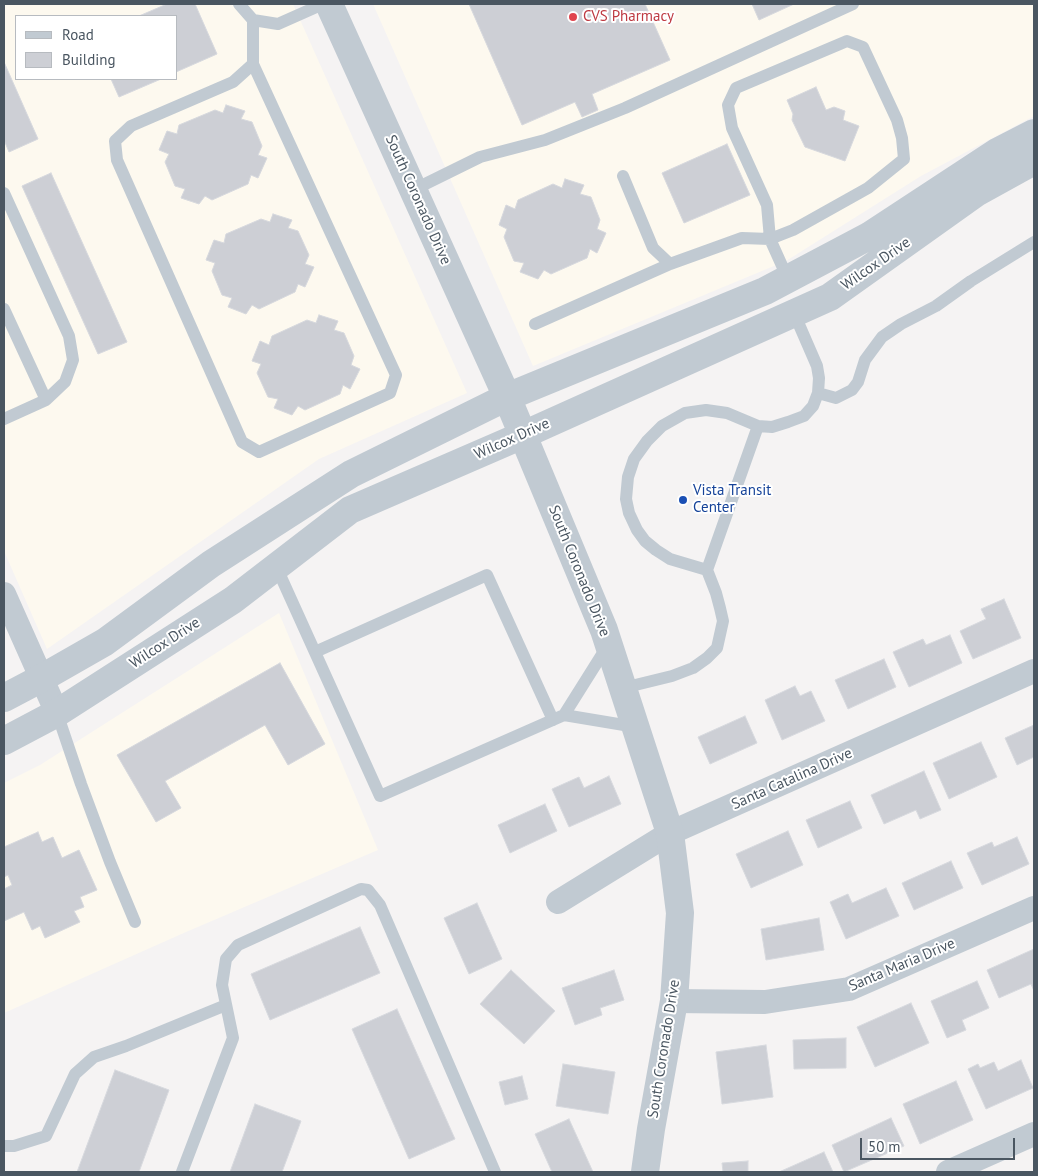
<!DOCTYPE html>
<html>
<head>
<meta charset="utf-8">
<style>
  body { margin:0 }
  #map { position:relative; width:1038px; height:1176px; overflow:hidden; background:#f5f3f3; font-family:"PT Sans",sans-serif }
  canvas { display:block }
  .frame { position:absolute; inset:0; border:5px solid #4a5661; pointer-events:none }
  .legend { position:absolute; left:15px; top:15px; width:162px; height:65px; box-sizing:border-box; background:#fff; border:1px solid #b7bbc0; margin:0; padding:6px 9px; list-style:none; font-size:15px; color:#4a5661 }
  .legend li { display:flex; align-items:center; gap:10px; height:25px }
  .legend b { width:25px; border:1px solid #b7bbc0 }
  .scale { position:absolute; left:860px; top:1138px; width:155px; height:22px; box-sizing:border-box; border:2px solid #4a5661; border-top:0; padding-left:6px; font-size:15px; line-height:18px; white-space:nowrap; color:#4a5661; -webkit-text-stroke:4px #fff; paint-order:stroke }
</style>
</head>
<body>
<div id="map">
<canvas width="1038" height="1176"></canvas>
<div class="frame"></div>
<ul class="legend">
<li><b style="height:6px;background:#c1cad2"></b>Road</li>
<li><b style="height:14px;background:#cdcfd5"></b>Building</li>
</ul>
<div class="scale">50 m</div>
</div>
<script>
const g = document.querySelector('canvas').getContext('2d');
g.lineJoin = 'round';
function fill(path, color) { g.fillStyle = color; g.fill(path, 'evenodd'); }
const poly = rows => new Path2D(rows.map(r => 'M' + r).join(''));
function strokePath(path, color, width, dash) { g.strokeStyle = color; g.lineWidth = width; g.lineCap = dash ? 'butt' : 'round'; g.setLineDash(dash || []); g.stroke(path); }
function write(font, color, halo, rows, align = 'center') {
  g.font = font + ' "PT Sans",sans-serif'; g.lineWidth = 4; g.setLineDash([]); g.textBaseline = 'middle'; g.strokeStyle = halo; g.fillStyle = color; for (const [text, x, y, turn = 0] of rows) {
    g.save(); g.translate(x, y); g.rotate((+turn || 0) * Math.PI / 180); g.textAlign = isNaN(turn) ? turn : align; if (halo) g.strokeText(text, 0, 0); g.fillText(text, 0, 0); g.restore();
  }
}
const commercial = poly([
  [4,4,293,4,467,393,319,459,47,649,4,551],
  [16,16,176,16,176,79,16,79],
  [373,4,1034,4,1034,116,921,176,786,261,533,366],
  [279,613,378,850,186,932,4,1013,4,783,40,765]
]);
const building = poly([
  [167,4,195,4,217,54,176,72,176,16,139,16,167,4],
  [469,4,645,4,670,60,592,94,598,110,582,117,575,102,522,125,469,4],
  [752,4,794,4,759,20,752,4],
  [4,62,38,139,9,152,4,140,4,62],
  [111,79,161,79,119,97,111,79],
  [816,87,826,110,834,107,845,111,843,120,859,126,845,161,805,147,792,120,793,114,787,100,816,87],
  [226,105,245,111,241,119,252,122,262,146,258,155,267,158,258,178,251,175,248,184,212,200,205,196,199,204,181,198,185,189,175,186,165,162,169,154,159,150,167,131,177,134,179,125,215,110,223,113,226,105],
  [727,144,750,195,684,223,662,173,727,144],
  [51,173,127,342,98,354,22,186,51,173],
  [565,179,584,185,580,194,591,197,600,220,597,229,606,233,597,253,590,249,587,258,551,274,544,270,538,279,520,272,524,263,514,261,504,237,507,229,499,225,506,205,515,209,518,200,553,184,562,188,565,179],
  [273,214,292,220,288,228,298,231,309,255,305,264,314,267,305,287,298,284,295,292,259,309,252,305,246,314,228,307,232,298,222,295,212,271,215,263,206,260,214,240,224,243,226,234,261,219,270,222,273,214],
  [319,315,338,321,334,330,344,333,354,356,351,365,360,369,350,389,343,385,340,394,305,410,298,406,292,415,274,408,278,399,268,397,257,373,261,364,252,361,260,341,269,345,272,336,307,320,316,323,319,315],
  [1004,599,1021,638,973,659,960,631,986,619,981,609,1004,599],
  [950,635,962,663,909,687,893,652,923,639,926,645,950,635],
  [884,659,896,687,848,709,835,680,884,659],
  [280,663,325,744,288,765,265,725,165,781,181,808,156,822,117,755,280,663],
  [795,686,800,696,811,691,825,721,782,740,765,700,795,686],
  [745,716,757,743,710,764,698,737,745,716],
  [1034,725,1034,757,1017,765,1005,738,1034,725],
  [981,742,997,777,949,799,933,763,981,742],
  [924,771,941,810,920,819,916,810,884,824,871,795,924,771],
  [609,776,621,804,569,827,552,789,579,777,584,788,609,776],
  [850,801,862,828,818,848,806,820,850,801],
  [545,804,557,831,510,853,498,825,545,804],
  [788,831,803,865,751,888,736,854,788,831],
  [38,832,42,842,53,837,62,858,79,850,97,890,80,897,84,907,74,911,80,922,45,938,40,926,32,930,24,912,4,921,4,889,12,885,8,875,4,877,4,847,38,832],
  [1017,837,1029,864,982,885,967,853,992,842,994,847,1017,837],
  [951,861,963,888,914,910,902,883,951,861],
  [886,888,899,916,846,939,830,902,848,894,852,903,886,888],
  [477,903,502,959,469,974,444,918,477,903],
  [819,918,824,950,766,960,761,929,819,918],
  [360,927,380,973,270,1020,251,974,360,927],
  [1034,949,1034,991,1031,984,999,998,987,970,1034,949],
  [511,970,555,1011,524,1044,480,1004,511,970],
  [614,970,624,1000,600,1008,602,1015,575,1025,562,988,614,970],
  [977,981,989,1008,962,1020,966,1030,947,1038,931,1001,977,981],
  [911,1003,929,1043,875,1067,857,1027,911,1003],
  [397,1009,455,1139,409,1159,352,1029,397,1009],
  [846,1038,846,1068,794,1069,793,1040,846,1038],
  [766,1045,773,1097,722,1104,716,1052,766,1045],
  [1021,1060,1033,1088,986,1109,968,1069,978,1064,980,1068,994,1062,998,1071,1021,1060],
  [563,1064,615,1072,608,1114,556,1106,563,1064],
  [115,1070,169,1090,139,1172,77,1172,115,1070],
  [522,1076,528,1099,505,1105,499,1082,522,1076],
  [956,1081,973,1120,920,1144,903,1104,956,1081],
  [255,1104,301,1121,282,1172,230,1172,255,1104],
  [891,1118,904,1146,844,1172,832,1145,891,1118],
  [569,1119,593,1172,552,1172,535,1134,569,1119],
  [824,1152,833,1172,779,1172,824,1152],
  [748,1161,748,1172,723,1172,722,1163,748,1161]
]);
const service = poly([
  [239,4,253,20,278,24,323,4],
  [253,64,396,375,390,393,259,452,242,442,117,160,115,141,131,126,233,82,253,64,253,20],
  [623,176,653,248,670,264,742,238,770,239,793,230,868,188,904,159,902,138,897,120,863,47,847,41,736,88,728,105,732,128,767,205,770,239,788,279],
  [413,190,480,157,545,140,625,108,853,4],
  [4,193,69,336,73,360,65,382,46,400,4,419],
  [4,309,46,400],
  [535,324,670,264],
  [818,393,836,398,852,390,858,382,865,360,882,337,901,324,936,306,971,281,1034,242],
  [276,566,380,796,564,715,636,727],
  [707,570,670,559,656,550,645,541,637,530,629,513,626,499,628,477,634,459,647,441,662,426,685,413,706,410,727,413,758,426,772,427,788,422,804,416,813,406,818,393,819,378,817,366,794,313],
  [315,652,487,575,553,720],
  [623,688,672,676,693,668,707,658,717,648,723,621,720,608,716,593,707,570,758,426],
  [57,713,81,784,110,862,135,922],
  [564,715,608,645],
  [4,1146,14,1146,46,1136,75,1074,94,1057,126,1046,226,1005],
  [182,1172,233,1038,222,985,226,959,238,945,361,889,368,890,380,905,495,1172]
]);
const minor = poly([
  [4,594,57,713],
  [558,902,670,833,1034,671],
  [674,1001,765,1002,849,989,1034,908],
  [948,1172,1034,1134]
]);
const tertiary = poly([
  [329,4,507,397,604,630,670,833,680,913,674,1001,651,1129,645,1172],
  [4,698,42,678,105,642,211,564,351,474,507,397,765,291,869,236,997,152,1034,133],
  [4,741,57,713,233,600,350,510,523,435,830,297,976,193,1034,161]
]);
const markers = [
  [573,17,5,"#e0444e"],
  [683,500,5,"#1a4fb4"]
];
const healthNames = [
  ["CVS Pharmacy",583,17]
];
const streetNames = [
  ["South Coronado Drive",418,200,66],
  ["Wilcox Drive",876,264,-35],
  ["Wilcox Drive",512,439,-24],
  ["South Coronado Drive",579,571,68],
  ["Wilcox Drive",165,643,-33],
  ["Santa Catalina Drive",792,779,-24],
  ["Santa Maria Drive",902,965,-23],
  ["South Coronado Drive",664,1049,-81]
];
const transitNames = [
  ["Vista Transit",693,491],
  ["Center",693,508]
];
fill(commercial, '#fdf9ef');
fill(building, '#cdcfd5');
strokePath(building, '#d7d9de', 1);
strokePath(service, '#c1cad2', 12);
strokePath(minor, '#c1cad2', 24);
strokePath(tertiary, '#c1cad2', 28);
for (const [x, y, r, color] of markers) { const dot = new Path2D(); dot.arc(x, y, r, 0, 2 * Math.PI); g.fillStyle = color; g.fill(dot); strokePath(dot, '#fff', 2); }
write('15px', '#be3a42', '#fff', healthNames, 'left');
write('15px', '#4a5661', '#fff', streetNames);
write('15px', '#164399', '#fff', transitNames, 'left');
</script>
</body>
</html>
